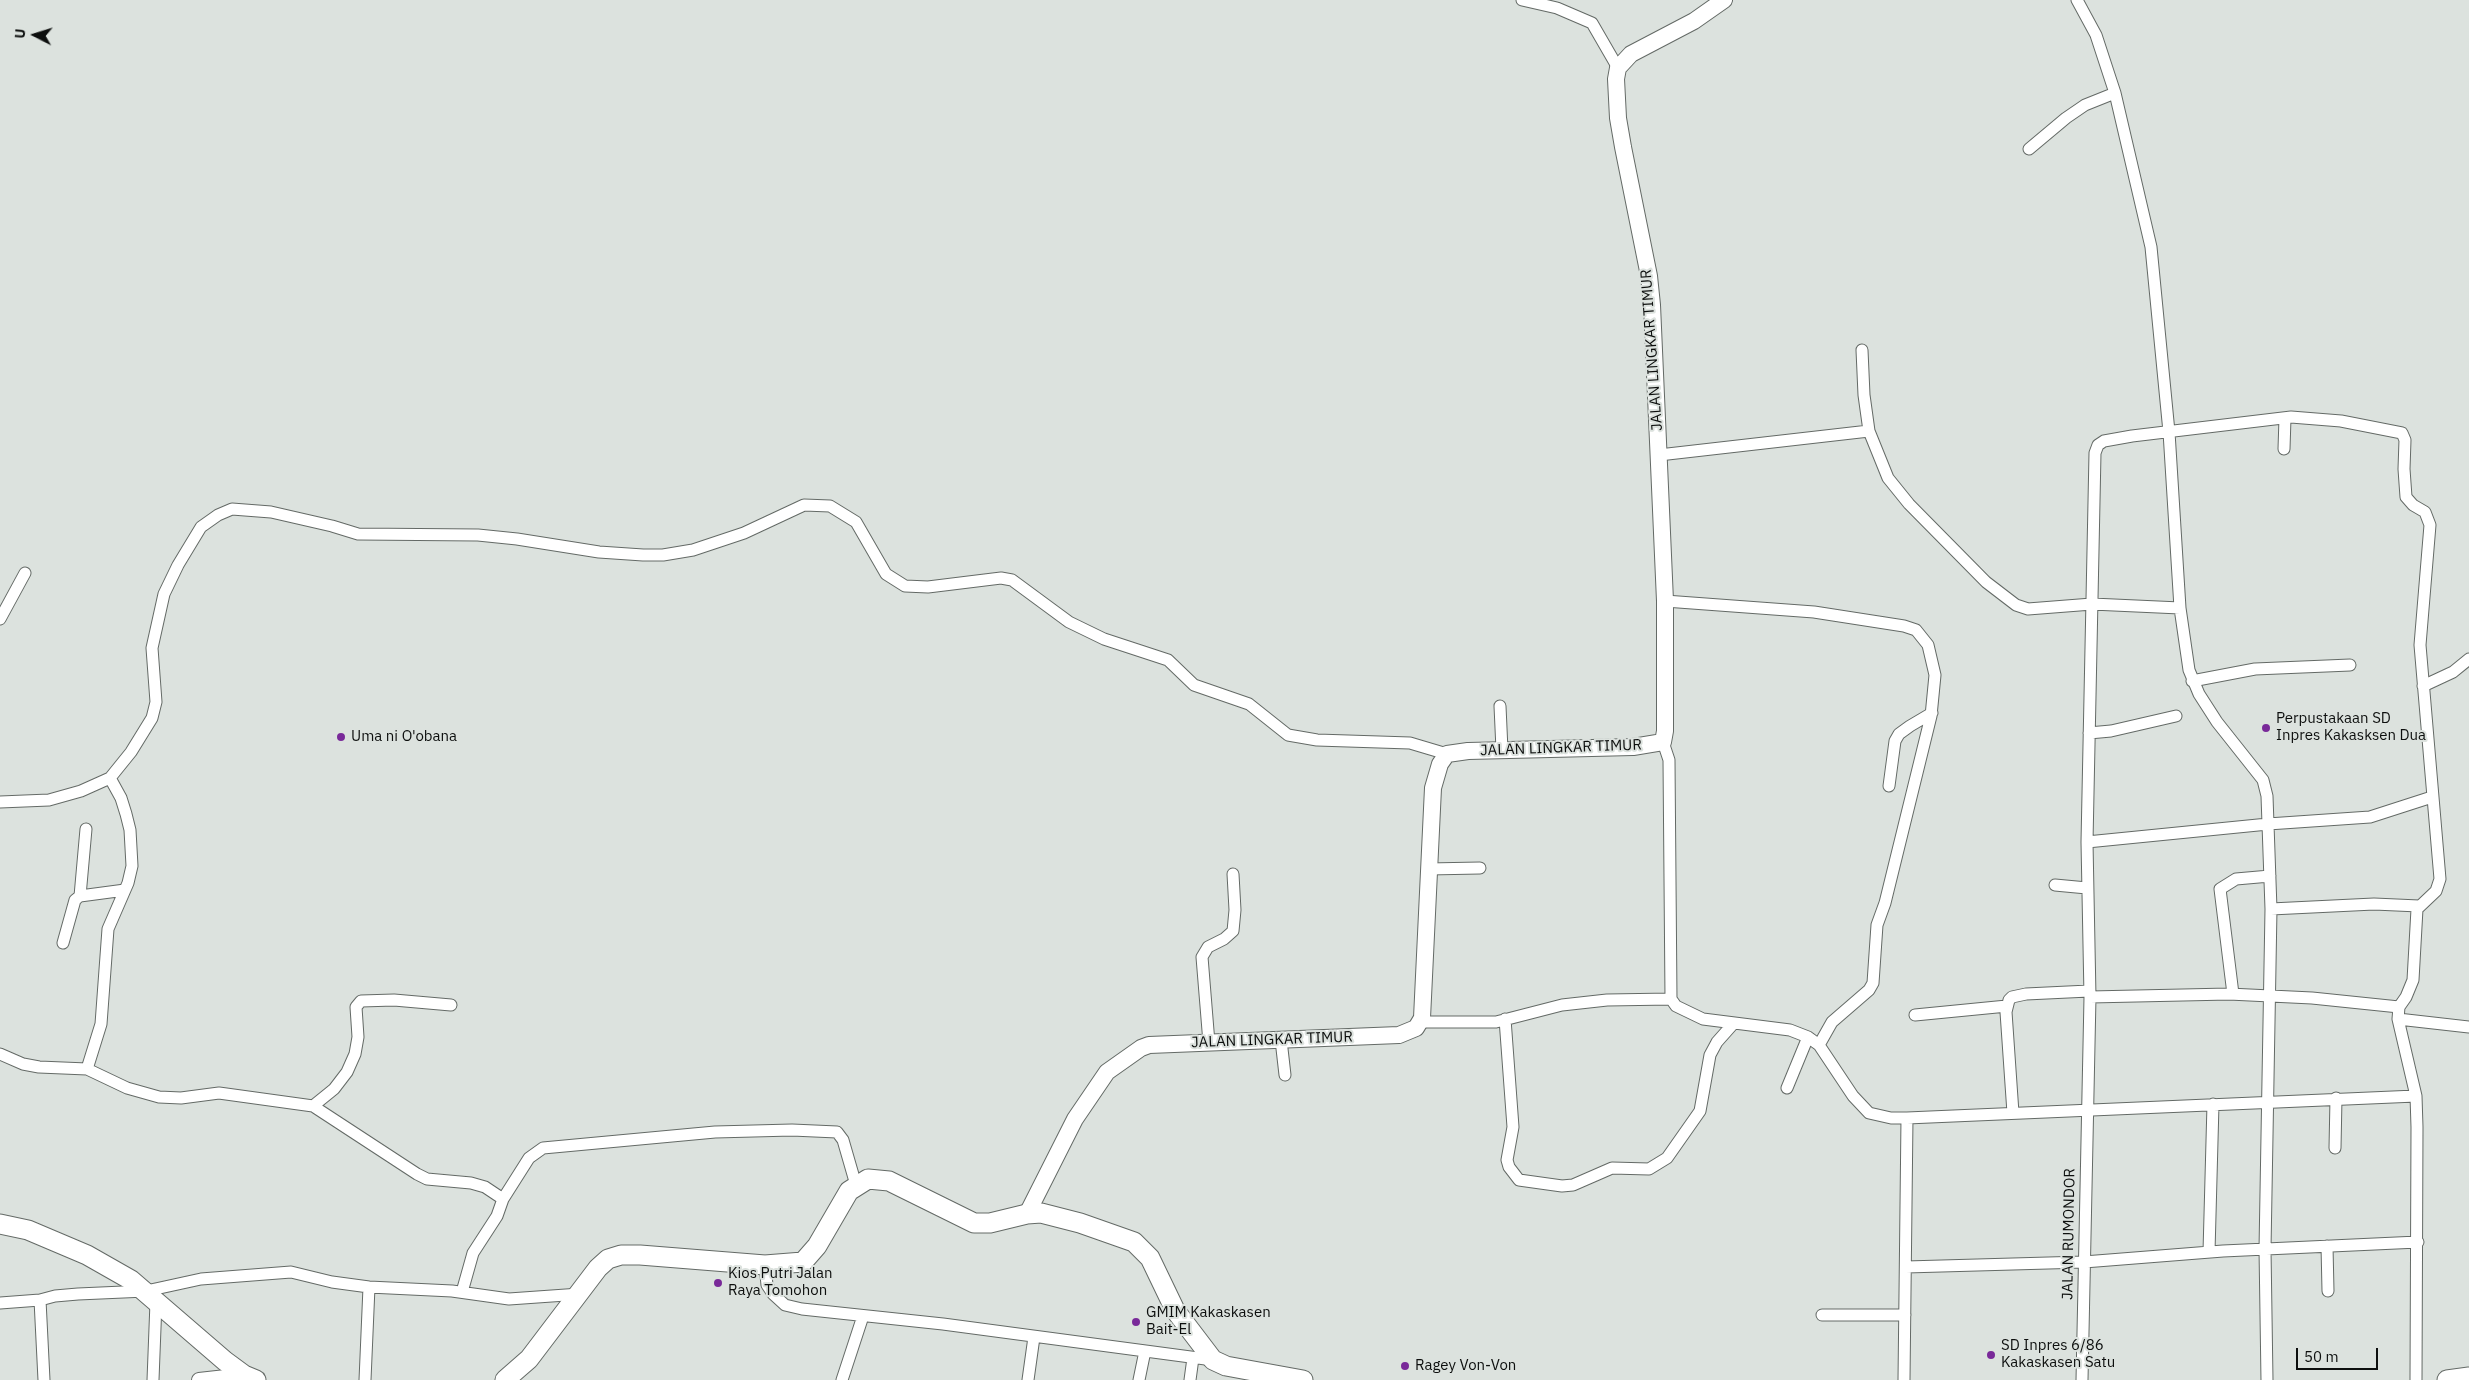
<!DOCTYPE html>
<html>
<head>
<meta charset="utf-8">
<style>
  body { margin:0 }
  #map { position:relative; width:2469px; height:1380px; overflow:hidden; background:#dce2de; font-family:"IBM Plex Sans",sans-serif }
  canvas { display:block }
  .north { position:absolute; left:10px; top:10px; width:50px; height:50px; -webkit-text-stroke:4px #dce2de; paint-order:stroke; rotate:275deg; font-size:14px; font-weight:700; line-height:20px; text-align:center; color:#0d0f0e }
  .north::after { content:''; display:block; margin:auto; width:18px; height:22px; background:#0d0f0e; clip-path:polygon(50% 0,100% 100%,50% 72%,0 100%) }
  .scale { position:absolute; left:2296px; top:1348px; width:82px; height:22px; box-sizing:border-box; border:2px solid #0d0f0e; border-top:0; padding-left:6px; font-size:15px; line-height:18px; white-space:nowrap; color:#0d0f0e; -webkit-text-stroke:4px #dce2de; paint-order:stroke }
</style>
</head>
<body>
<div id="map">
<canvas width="2469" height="1380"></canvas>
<div class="north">U</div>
<div class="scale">50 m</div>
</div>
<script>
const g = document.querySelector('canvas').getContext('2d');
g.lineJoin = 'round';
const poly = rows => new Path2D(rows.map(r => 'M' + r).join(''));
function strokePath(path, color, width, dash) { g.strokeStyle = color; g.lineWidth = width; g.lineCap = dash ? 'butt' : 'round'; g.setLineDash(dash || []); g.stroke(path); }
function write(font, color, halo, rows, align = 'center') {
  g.font = font + ' "IBM Plex Sans",sans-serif'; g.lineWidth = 4; g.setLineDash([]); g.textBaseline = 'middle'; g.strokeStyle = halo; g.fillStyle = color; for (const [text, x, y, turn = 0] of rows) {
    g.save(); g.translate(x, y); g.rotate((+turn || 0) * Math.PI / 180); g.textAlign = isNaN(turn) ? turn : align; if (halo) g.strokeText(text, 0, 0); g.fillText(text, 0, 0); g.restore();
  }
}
const minor = poly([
  [1522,0,1557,8,1592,23,1618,68],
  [2077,0,2096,35,2115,93,2151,247,2169,432,2180,608,2189,670,2199,694,2217,722,2263,780,2267,796,2271,909,2265,1249,2267,1380],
  [2029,149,2066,118,2085,105,2115,93],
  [1869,431,1888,478,1909,504,1986,582,2016,605,2028,609,2092,604,2180,608],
  [2284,449,2285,418],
  [1659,455,1869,431,1864,395,1862,350],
  [1665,601,1814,612,1904,626,1916,630,1928,645,1935,675,1931,716,1885,903,1877,925,1873,983,1869,990,1832,1022,1819,1045],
  [0,619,25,573],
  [2192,681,2255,669,2350,665],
  [2423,686,2453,672,2469,659],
  [1500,706,1502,750],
  [2089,733,2111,731,2176,716],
  [1663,742,1669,760,1671,999],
  [1889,786,1895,741,1899,734,1910,726,1932,713],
  [0,802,49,800,81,791,110,778,131,752,152,718,156,702,152,648,164,594,178,565,201,527,218,515,232,509,271,512,332,526,358,534,478,535,517,539,599,552,643,555,663,555,693,550,744,533,804,505,830,506,856,522,886,574,905,586,928,587,1001,578,1012,580,1069,622,1104,639,1168,660,1194,685,1249,704,1288,735,1317,740,1410,743,1447,754],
  [2087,842,2268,824,2370,817,2432,797],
  [1428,869,1480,868],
  [2055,885,2087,888],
  [80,896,86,829],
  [2271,909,2374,904,2419,906],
  [63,943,75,900,80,896,125,890],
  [2233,994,2220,889,2236,879,2270,876],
  [2090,997,2229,994,2312,998,2399,1007],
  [1915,1015,2007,1006],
  [1505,1019,1513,1127,1507,1160,1509,1167,1519,1180,1562,1186,1573,1185,1612,1168,1649,1169,1667,1158,1700,1111,1710,1055,1717,1042,1733,1024],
  [2398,1019,2469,1027],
  [1420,1022,1496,1022,1562,1005,1607,1000,1671,999,1676,1006,1703,1019,1790,1030,1808,1037,1819,1045,1853,1096,1869,1113,1891,1118,1907,1118],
  [1281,1040,1285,1075],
  [1209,1043,1202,957,1208,947,1224,939,1233,931,1235,910,1233,874],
  [0,1054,23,1064,39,1067,87,1069,127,1088,159,1097,181,1098,219,1093,313,1106,417,1174,427,1179,471,1183,485,1187,503,1199,497,1216,473,1253,462,1292],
  [87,1069,101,1024,108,929,128,883,132,866,130,830,126,814,121,798,110,778],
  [1787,1088,1808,1037],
  [313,1106,334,1089,347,1072,355,1054,358,1037,356,1007,361,1001,394,1000,451,1005],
  [2013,1113,2006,1012,2009,1000,2012,997,2026,994,2089,991],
  [2335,1148,2336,1098],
  [503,1199,529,1158,543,1148,715,1132,792,1130,837,1132,843,1140,856,1185],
  [2327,1246,2328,1291],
  [2209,1252,2213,1104],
  [765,1265,767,1285,773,1294,785,1305,802,1309,943,1324,1213,1360],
  [1906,1267,2084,1262,2223,1251,2418,1242],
  [40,1300,44,1380],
  [0,1303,40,1300,55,1296,78,1294,146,1291,201,1279,291,1272,332,1282,369,1287,452,1291,509,1299,580,1294],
  [1822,1315,1905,1315],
  [153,1380,156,1302],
  [365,1380,369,1287],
  [842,1380,863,1316],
  [1028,1380,1034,1337],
  [1139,1380,1145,1351],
  [1190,1380,1193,1358],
  [1904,1380,1907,1118,2416,1096],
  [2082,1380,2090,997,2087,842,2095,453,2098,445,2104,441,2132,436,2291,417,2341,421,2402,433,2405,440,2404,469,2406,497,2413,505,2425,512,2430,525,2420,645,2440,879,2436,891,2417,909,2413,980,2406,997,2399,1007,2398,1019,2416,1096,2417,1127,2416,1380]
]);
const tertiary = poly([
  [199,1380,244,1375]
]);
const secondary = poly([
  [1027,1214,1075,1119,1107,1072,1141,1048,1149,1045,1399,1035,1416,1028,1422,1018,1433,788,1440,764,1447,754,1468,751,1633,747,1663,742,1665,731,1665,601,1652,305,1649,276,1623,147,1618,118,1616,79,1618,68,1631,54,1694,21,1724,0]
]);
const trunk = poly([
  [0,1224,28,1230,87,1255,131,1280,225,1361,244,1375,256,1380],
  [505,1380,529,1359,598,1268,608,1259,621,1255,640,1255,765,1265,803,1262,817,1246,849,1191,868,1179,889,1181,974,1223,990,1223,1027,1214,1041,1213,1080,1223,1134,1242,1150,1258,1175,1310,1213,1360,1226,1366,1303,1380],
  [2447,1380,2469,1377]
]);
const markers = [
  [2266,728,5,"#792999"],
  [341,737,5,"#792999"],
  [718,1283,5,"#792999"],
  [1136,1322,5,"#792999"],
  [1991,1355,5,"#792999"],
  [1405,1366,5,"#792999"]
];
const streetNames = [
  ["JALAN LINGKAR TIMUR",1652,350,-94],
  ["JALAN LINGKAR TIMUR",1561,748,-2],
  ["JALAN LINGKAR TIMUR",1272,1040,-2],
  ["JALAN RUMONDOR",2069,1234,-89]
];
const poiNames = [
  ["Perpustakaan SD",2276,719],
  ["Inpres Kakasksen Dua",2276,736],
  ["Uma ni O'obana",351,737],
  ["Kios Putri Jalan",728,1274],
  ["Raya Tomohon",728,1291],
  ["GMIM Kakaskasen",1146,1313],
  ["Bait-El",1146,1330],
  ["SD Inpres 6/86",2001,1346],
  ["Kakaskasen Satu",2001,1363],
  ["Ragey Von-Von",1415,1366]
];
strokePath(minor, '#646a66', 13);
strokePath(tertiary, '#646a66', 16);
strokePath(secondary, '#646a66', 18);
strokePath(trunk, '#646a66', 21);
strokePath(minor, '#fff', 11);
strokePath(tertiary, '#fff', 14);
strokePath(secondary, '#fff', 16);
strokePath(trunk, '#fff', 19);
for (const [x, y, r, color] of markers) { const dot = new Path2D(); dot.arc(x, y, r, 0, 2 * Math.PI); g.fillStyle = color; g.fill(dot); strokePath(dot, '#dce2de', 2); }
write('15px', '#0d0f0e', '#dce2de', streetNames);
write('15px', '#0d0f0e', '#dce2de', poiNames, 'left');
</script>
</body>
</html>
